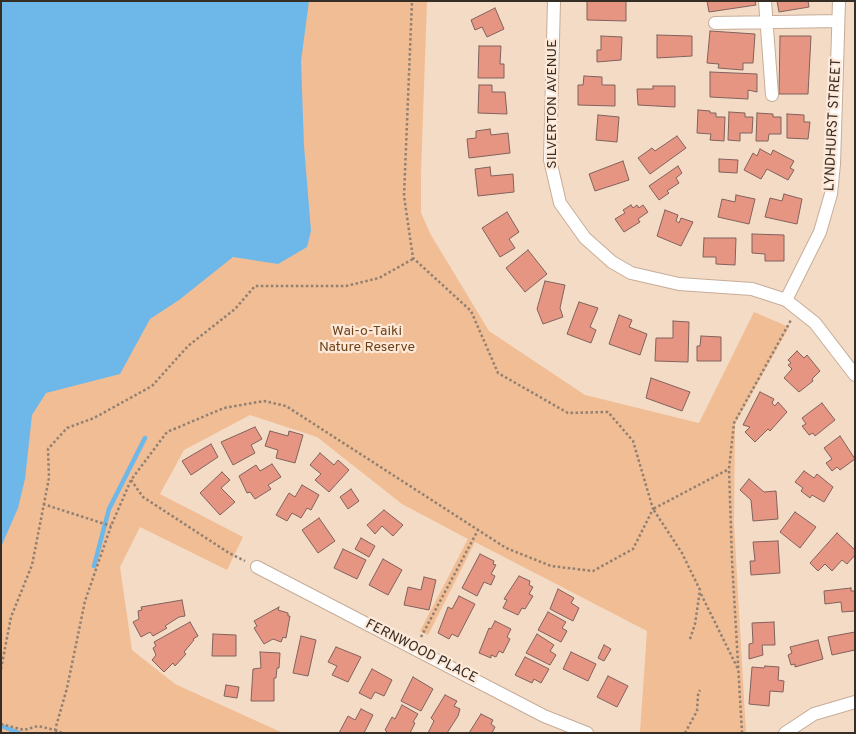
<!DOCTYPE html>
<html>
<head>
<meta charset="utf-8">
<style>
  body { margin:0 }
  #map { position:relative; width:856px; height:734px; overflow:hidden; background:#f4dbc6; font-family:Overpass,sans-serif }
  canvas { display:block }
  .frame { position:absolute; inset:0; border:2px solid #362d25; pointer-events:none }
</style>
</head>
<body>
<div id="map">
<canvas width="856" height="734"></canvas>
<div class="frame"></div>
</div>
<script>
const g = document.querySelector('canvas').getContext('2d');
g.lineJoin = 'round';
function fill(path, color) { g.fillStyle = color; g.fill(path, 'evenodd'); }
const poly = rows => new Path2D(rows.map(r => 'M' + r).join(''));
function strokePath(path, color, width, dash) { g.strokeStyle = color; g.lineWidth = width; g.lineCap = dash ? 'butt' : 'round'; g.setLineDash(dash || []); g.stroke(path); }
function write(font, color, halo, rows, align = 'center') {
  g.font = font + ' Overpass,sans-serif'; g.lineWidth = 4.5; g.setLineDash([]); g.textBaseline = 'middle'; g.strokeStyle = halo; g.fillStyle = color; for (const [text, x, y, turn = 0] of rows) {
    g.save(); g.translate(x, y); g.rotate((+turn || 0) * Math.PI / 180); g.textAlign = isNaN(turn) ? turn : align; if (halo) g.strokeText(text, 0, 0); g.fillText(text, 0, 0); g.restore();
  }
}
const green = poly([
  [1,1,427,1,421,173,421,213,431,235,489,331,585,395,699,423,754,312,789,327,735,424,734,523,746,733,640,732,647,631,475,542,428,635,420,631,468,539,402,504,317,437,250,415,184,450,160,494,243,537,227,570,140,527,120,567,132,650,175,684,283,733,1,733]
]);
const water = poly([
  [1,1,309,1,301,61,304,146,311,231,307,247,278,264,233,257,179,300,150,319,120,374,46,393,32,415,25,479,18,508,1,547]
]);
const stream = poly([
  [94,566,109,509,145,438],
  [4,727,19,733]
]);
const building = poly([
  [587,1,626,1,626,21,587,20,587,1],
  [707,1,755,1,756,5,709,12,707,1],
  [777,1,808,1,809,7,779,12,777,1],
  [495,8,504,29,487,37,482,27,475,30,471,20,495,8],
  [710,31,755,34,753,63,743,63,743,70,718,68,719,64,707,63,710,31],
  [657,35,692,36,692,56,657,58,657,35],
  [601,36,622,37,621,60,597,62,597,50,601,50,601,36],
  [780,36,811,36,808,94,779,94,780,36],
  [479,46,501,46,500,64,504,64,504,78,478,78,479,46],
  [710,72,757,74,757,92,748,90,748,99,710,97,710,72],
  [584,76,602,77,602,85,615,85,615,106,578,105,578,85,583,85,584,76],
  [479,85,492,85,492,92,505,92,507,114,478,113,479,85],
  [653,86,675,86,675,107,638,105,637,89,653,89,653,86],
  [698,110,710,111,710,113,716,113,716,117,725,117,724,141,710,140,711,134,697,133,698,110],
  [729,112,745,113,745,117,753,117,752,133,740,133,740,141,728,140,729,112],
  [757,113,773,114,773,117,781,117,781,134,769,134,768,141,756,141,757,113],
  [787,114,804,115,804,122,810,122,808,139,787,138,787,114],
  [598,115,619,117,617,142,596,140,598,115],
  [490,129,491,135,508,133,510,153,469,158,467,139,476,138,476,131,490,129],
  [677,136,686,148,650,174,638,158,652,148,655,151,677,136],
  [760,149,771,155,773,150,794,161,790,168,794,170,788,180,767,169,761,179,744,170,753,153,757,156,760,149],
  [719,159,738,160,737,173,719,172,719,159],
  [623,161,629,180,595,191,589,174,623,161],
  [678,166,682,173,676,178,679,183,667,191,669,193,659,200,649,186,678,166],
  [490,167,491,176,513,174,514,192,478,196,475,169,490,167],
  [784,194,802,199,797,224,765,217,770,198,782,201,784,194],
  [736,195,755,199,749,224,718,217,722,199,735,202,736,195],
  [631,205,633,208,637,205,639,208,643,205,648,212,638,219,640,222,624,232,615,219,625,213,623,210,631,205],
  [665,210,678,215,676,221,679,223,681,218,693,222,681,246,657,236,665,210],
  [507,212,519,232,509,239,515,248,500,257,482,228,507,212],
  [752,234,784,235,784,261,765,261,765,254,752,253,752,234],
  [704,238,736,238,735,265,716,264,716,257,703,257,704,238],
  [528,250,547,274,525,292,506,268,528,250],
  [545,281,565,285,560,308,563,317,543,324,537,309,545,281],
  [579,302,598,308,590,327,596,330,591,343,567,334,579,302],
  [619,315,632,320,629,327,647,334,640,355,609,344,619,315],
  [673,321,689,322,688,362,655,361,656,338,673,338,673,321],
  [701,336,721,337,721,361,697,361,697,346,700,346,701,336],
  [797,351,804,358,807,355,820,371,812,379,813,381,799,392,784,378,792,369,788,365,791,363,788,360,797,351],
  [651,378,690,392,682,411,646,398,651,378],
  [760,392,774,399,772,403,775,406,778,402,787,412,770,431,768,429,755,442,745,432,750,427,743,425,760,392],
  [822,403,835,420,815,436,813,433,809,435,802,426,806,424,802,418,822,403],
  [255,427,262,439,251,445,255,453,233,465,221,442,255,427],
  [270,431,288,436,289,431,303,435,295,463,276,458,278,450,265,446,270,431],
  [840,436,855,459,840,470,837,467,832,471,826,463,832,459,824,448,840,436],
  [211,444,218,457,191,475,182,461,211,444],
  [320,453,334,465,338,460,349,470,329,492,315,480,321,474,310,465,320,453],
  [272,464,281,477,268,485,271,489,255,499,250,492,247,493,239,476,256,465,260,471,272,464],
  [804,471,814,478,817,474,833,487,824,502,812,495,810,498,801,491,803,488,795,482,804,471],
  [222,472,230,480,221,488,235,502,220,515,200,493,222,472],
  [749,479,764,492,776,491,778,519,753,521,751,500,740,490,749,479],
  [302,485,319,495,311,510,307,508,301,518,292,513,287,521,276,515,289,493,295,497,302,485],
  [351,489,359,501,348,509,340,497,351,489],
  [384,510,403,525,393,536,382,526,375,534,367,525,384,510],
  [795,512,816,527,800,548,780,532,795,512],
  [319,518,335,541,318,553,302,530,319,518],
  [837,533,855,550,855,555,847,564,842,560,832,571,825,564,818,571,810,563,837,533],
  [361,538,375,546,369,557,355,549,361,538],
  [778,541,780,573,751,575,750,561,755,561,753,542,778,541],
  [343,549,366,560,357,579,334,568,343,549],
  [480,554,494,561,493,564,496,565,491,574,495,576,491,585,484,582,477,596,462,588,480,554],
  [383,559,402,570,388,595,369,585,383,559],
  [519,576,530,581,529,585,533,587,529,594,533,596,525,609,522,608,518,615,503,608,507,600,504,599,519,576],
  [424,577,436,580,429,610,404,605,408,587,421,590,424,577],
  [851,588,851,591,855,591,855,611,842,612,841,602,825,604,824,591,851,588],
  [558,589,574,598,571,603,579,608,573,621,550,609,558,589],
  [459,596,475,604,458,637,452,634,449,639,438,633,448,607,452,609,459,596],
  [182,600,185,616,179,617,165,626,167,628,153,636,150,632,141,637,133,622,139,619,138,611,142,610,141,607,182,600],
  [279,607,278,610,288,613,288,616,290,616,286,638,283,637,281,642,273,639,264,644,254,628,257,626,254,621,279,607],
  [548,612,566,622,562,628,567,631,561,642,538,630,548,612],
  [495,621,511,629,507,637,510,639,503,653,499,651,496,657,491,655,491,658,479,653,489,628,491,629,495,621],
  [190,622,198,636,193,639,194,640,184,652,186,654,175,666,173,663,164,672,152,660,156,655,153,648,156,646,154,642,190,622],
  [774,622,775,645,762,645,763,655,749,659,749,644,753,643,752,623,774,622],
  [855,632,855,650,832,655,828,637,855,632],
  [213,634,236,635,236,656,212,656,213,634],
  [537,634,554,645,550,651,556,655,550,665,526,653,537,634],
  [301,636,316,640,308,676,293,673,301,636],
  [818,640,823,659,795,667,795,664,791,665,788,655,792,653,790,647,818,640],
  [604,645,611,649,604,661,598,658,604,645],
  [336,647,361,657,348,682,332,675,337,666,328,662,336,647],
  [260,652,280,653,279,668,277,668,276,678,274,678,274,701,251,701,253,669,261,668,260,652],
  [571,652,596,664,588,681,563,669,571,652],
  [525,657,549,669,541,683,534,679,532,683,515,675,525,657],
  [765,666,779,667,778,680,784,681,783,692,770,691,769,706,749,704,752,667,764,668,765,666],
  [372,669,392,680,384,696,375,692,371,699,359,693,372,669],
  [608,676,628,686,617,707,597,697,608,676],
  [413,677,433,689,421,711,401,701,413,677],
  [226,685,239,687,237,698,224,696,226,685],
  [445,695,457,701,454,706,460,709,458,716,447,733,428,733,434,721,431,718,445,695],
  [402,705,418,714,413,722,415,723,410,733,388,733,385,730,392,717,395,719,402,705],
  [361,709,373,715,364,733,339,733,348,716,355,720,361,709],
  [481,714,493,720,491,724,495,727,492,733,469,733,481,714]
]);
const path = poly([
  [131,480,143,497,229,553,245,561],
  [43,504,111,526],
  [701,594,738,669],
  [421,637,478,530],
  [690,639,695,624,700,590,682,553,653,509,729,469],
  [1,669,11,617,32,565,49,478,48,449,67,428,94,418,152,386,188,346,235,309,255,286,346,286,379,278,413,259],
  [1,724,24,730,38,726,55,730,67,688,85,601,111,526,131,480,167,432,224,408,264,401,286,406,506,548,551,566,593,571,633,549,653,509,633,441,608,412,568,413,498,373,471,311,413,258,404,196,412,1],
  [55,730,62,733],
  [685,733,697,711,698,695,700,690],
  [742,733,732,560,729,469,734,423,791,320]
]);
const minor = poly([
  [554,1,550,160,560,203,585,238,612,262,631,273,679,284,752,289,786,300,815,323,855,375],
  [765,1,772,95],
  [715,23,838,21],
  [786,300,820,232,831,194,834,164,839,1],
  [257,567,544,716,587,733],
  [785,733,814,714,855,702]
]);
const streetNames = [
  ["SILVERTON AVENUE",553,104,-90],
  ["LYNDHURST STREET",834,125,-87],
  ["FERNWOOD PLACE",421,652,27]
];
const parkNames = [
  ["Wai-o-Taiki",367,332],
  ["Nature Reserve",367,348]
];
fill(green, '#f0bd94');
fill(water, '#6db8e9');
strokePath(stream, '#6db8e9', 4.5);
fill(building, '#e79583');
strokePath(building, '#80625c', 1);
strokePath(minor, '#c6ad99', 14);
strokePath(path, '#918072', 2.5, [2.5, 2.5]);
strokePath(minor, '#fff', 12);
write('14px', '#362d25', '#fee9d9', streetNames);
write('14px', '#6d431b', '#fee9d9', parkNames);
</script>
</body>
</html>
